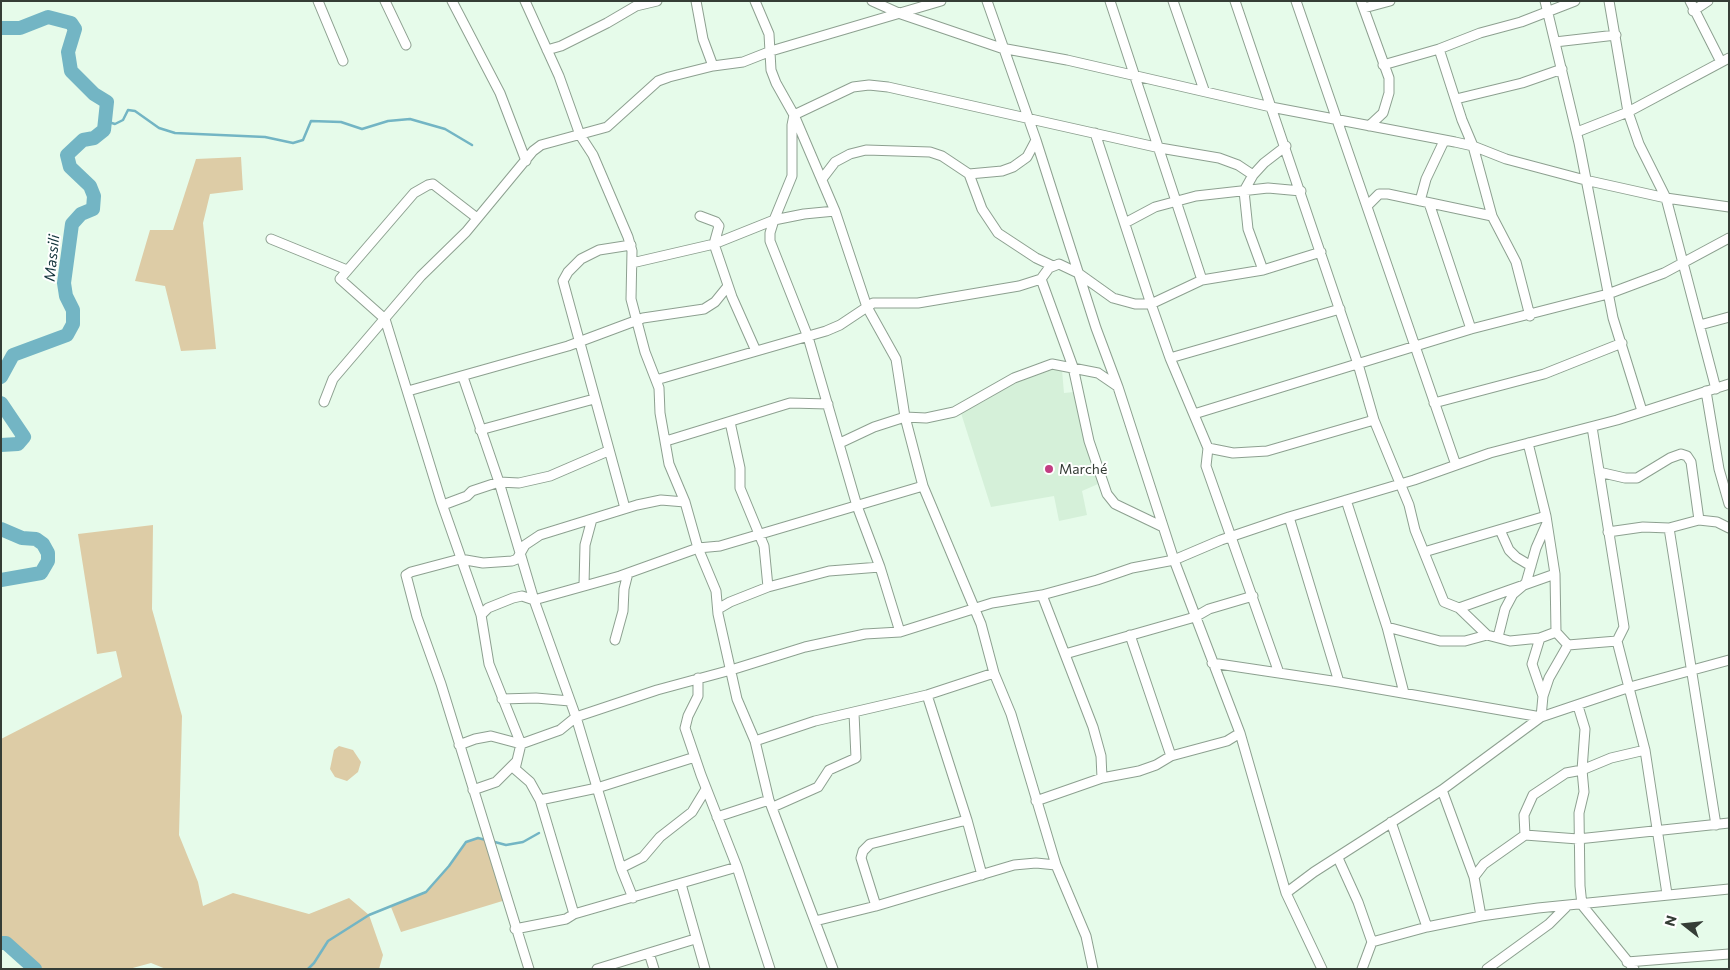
<!DOCTYPE html>
<html>
<head>
<meta charset="utf-8">
<style>
  body { margin:0 }
  #map { position:relative; width:1730px; height:970px; overflow:hidden; background:#e6fbea; font-family:Commissioner,sans-serif }
  canvas { display:block }
  .frame { position:absolute; inset:0; border:2px solid #353d36; pointer-events:none }
  .north { position:absolute; left:1660px; top:900px; width:50px; height:50px; -webkit-text-stroke:4px #fff; paint-order:stroke; rotate:286deg; font-size:14px; font-weight:700; line-height:20px; text-align:center; color:#353d36 }
  .north::after { content:''; display:block; margin:auto; width:18px; height:22px; background:#353d36; clip-path:polygon(50% 0,100% 100%,50% 72%,0 100%) }
</style>
</head>
<body>
<div id="map">
<canvas width="1730" height="970"></canvas>
<div class="frame"></div>
<div class="north">N</div>
</div>
<script>
const g = document.querySelector('canvas').getContext('2d');
g.lineJoin = 'round';
function fill(path, color) { g.fillStyle = color; g.fill(path, 'evenodd'); }
const poly = rows => new Path2D(rows.map(r => 'M' + r).join(''));
function strokePath(path, color, width, dash) { g.strokeStyle = color; g.lineWidth = width; g.lineCap = dash ? 'butt' : 'round'; g.setLineDash(dash || []); g.stroke(path); }
function write(font, color, halo, rows, align = 'center') {
  g.font = font + ' Commissioner,sans-serif'; g.lineWidth = 4; g.setLineDash([]); g.textBaseline = 'middle'; g.strokeStyle = halo; g.fillStyle = color; for (const [text, x, y, turn = 0] of rows) {
    g.save(); g.translate(x, y); g.rotate((+turn || 0) * Math.PI / 180); g.textAlign = isNaN(turn) ? turn : align; if (halo) g.strokeText(text, 0, 0); g.fillText(text, 0, 0); g.restore();
  }
}
const built = poly([
  [1055,369,1062,370,1064,393,1074,392,1098,484,1082,491,1087,515,1059,521,1054,496,991,507,960,410,981,403,1011,385,1039,373]
]);
const green = poly([
  [241,157,243,190,210,194,203,223,216,349,181,351,165,286,135,281,150,230,173,230,196,159],
  [153,525,152,609,182,716,179,835,198,882,203,906,233,893,309,914,349,898,369,915,383,955,379,969,166,969,151,963,129,969,35,969,6,943,1,943,1,739,122,677,116,651,97,654,78,534],
  [339,746,353,750,361,762,358,772,347,781,335,777,330,769,334,750],
  [478,838,490,840,509,899,401,932,391,907,426,892,449,866,466,842]
]);
const stream = poly([
  [105,121,115,124,123,120,128,110,135,111,159,128,175,133,265,137,293,143,303,140,311,121,341,122,362,129,388,121,410,119,445,129,472,145],
  [491,841,506,845,523,842,539,833],
  [308,969,314,963,328,941,369,915,426,892,449,866,466,842,478,838,486,840]
]);
const river = poly([
  [1,28,20,28,48,17,71,23,75,29,68,52,71,71,94,94,107,102,104,130,94,138,83,140,67,155,70,167,90,186,94,196,93,209,81,214,72,224,64,283,66,296,73,310,73,324,67,335,13,355,1,377],
  [1,403,24,437,18,444,1,445],
  [1,529,22,538,36,539,43,544,48,553,48,561,41,573,1,580],
  [1,943,6,943,35,969]
]);
const minor = poly([
  [318,1,343,61],
  [385,1,406,45],
  [452,1,500,93,526,161],
  [525,1,559,76,580,135,593,155,628,237,632,251,631,299,645,352,659,388,660,413,669,464,685,502,698,548,716,591,718,614,737,699,755,741,769,800,833,969],
  [696,1,703,39,713,66],
  [755,1,769,34,771,70,776,83,794,115,835,211,867,307,896,359,905,417,923,486,981,624,994,673,1011,714,1056,865,1086,936,1093,969],
  [872,1,901,14,1001,48,1067,60,1271,107,1455,142,1473,146,1506,159,1585,180,1666,198,1729,207],
  [987,1,1036,140,1096,328,1118,387,1174,560,1240,733,1286,893,1322,969],
  [1110,1,1202,280],
  [1173,1,1204,90],
  [1235,1,1358,364,1374,420,1409,505,1415,530,1444,602,1459,608,1487,635],
  [1296,1,1456,465],
  [1361,1,1389,78,1389,93,1383,113,1369,126],
  [1545,1,1579,143,1613,318,1642,411],
  [1609,1,1628,112,1639,144,1666,198,1716,389],
  [1690,1,1721,62],
  [1364,8,1390,1],
  [1693,11,1708,1],
  [1555,42,1616,35],
  [1439,49,1462,120,1473,146,1492,216,1516,262,1530,316],
  [547,50,561,46,607,23,636,6,657,1],
  [1383,65,1439,49,1480,33,1521,22,1575,1],
  [1456,99,1522,83,1562,69],
  [1577,132,1628,112,1729,58],
  [1095,133,1151,304,1170,358,1208,448,1206,466,1279,673],
  [969,174,982,209,998,233,1036,258,1053,266],
  [822,179,835,162,850,154,866,150,930,152,942,156,969,174,1002,171,1013,167,1027,157,1036,140],
  [1420,201,1426,179,1444,141],
  [1429,203,1471,329],
  [1367,206,1379,194,1388,194,1492,216],
  [700,216,716,222,719,226,714,244,732,297,756,351],
  [477,218,433,184,428,185,414,193,340,279,385,319,441,501,481,615,489,664,521,744,515,769,530,782,540,800,574,914],
  [1125,223,1155,207,1196,196,1268,188,1301,191],
  [271,239,347,270],
  [632,263,714,244,774,220,804,214,835,211],
  [1263,270,1248,229,1244,191,1253,175,1264,163,1286,146],
  [1041,279,1073,367,1089,441,1107,494,1115,504,1163,527],
  [1700,325,1729,317],
  [1170,358,1340,309],
  [463,377,499,482,534,600,576,717,621,868,633,898],
  [656,380,826,331,840,325,873,303,918,303,1019,286,1041,279,1049,268,1059,264,1078,273,1113,298,1135,304,1151,304,1202,280,1263,270,1321,252],
  [408,391,568,346,643,318,704,309,715,302,728,286],
  [1706,391,1719,469,1729,504],
  [324,402,333,379,421,276,466,232,533,151,541,145,607,127,658,81,669,77,713,66,743,62,771,51,941,1],
  [1434,403,1544,374,1622,343],
  [1194,414,1471,329,1608,294,1664,273,1729,238],
  [730,422,740,468,740,488,764,546,768,587],
  [1592,427,1624,627,1617,641,1645,750,1667,894],
  [480,430,594,399],
  [666,441,790,403,828,404],
  [840,443,874,427,905,417,926,418,954,412,1014,378,1052,364,1098,373,1117,386],
  [1528,443,1546,516,1555,574,1556,632,1568,645,1617,641],
  [1208,448,1233,453,1267,451,1374,420],
  [1599,472,1625,478,1637,478,1670,458,1681,454,1687,456,1691,462,1699,520],
  [1346,500,1387,627,1404,693],
  [443,505,467,496,472,491,499,482,519,483,550,476,608,451],
  [625,508,563,281,568,272,581,259,599,250,631,245],
  [1289,517,1339,682],
  [1669,528,1716,825],
  [1500,530,1509,550,1516,557,1531,566],
  [1608,532,1643,527,1669,528,1699,520,1717,522,1729,528],
  [1424,552,1546,516],
  [584,585,585,545,592,519],
  [1042,595,1093,727,1101,756,1102,778],
  [1459,608,1555,574],
  [718,609,730,602,768,587,829,571,880,567],
  [481,615,488,608,513,598,522,596,534,600,620,576,698,548,720,546,923,486],
  [1387,627,1440,641,1465,641,1487,635,1510,641,1540,638,1556,632],
  [900,632,880,567,857,506,808,337,770,241,770,233,774,220,792,176,792,125,794,115,853,87,869,85,888,87,1160,148,1219,158,1238,165,1253,175],
  [1130,635,1171,756],
  [1498,637,1505,609,1513,594,1526,583,1536,548,1547,523],
  [1540,638,1532,664,1543,696],
  [615,640,623,611,624,589,628,573],
  [1065,654,1195,617,1209,609,1253,596],
  [1212,663,1339,682,1541,717,1630,687,1729,660],
  [698,678,698,696,688,716,685,728,701,775,737,867,770,969],
  [927,695,967,820,982,875],
  [502,699,536,698,570,701],
  [755,741,815,721,927,695,994,673],
  [459,745,475,739,491,736,521,744,560,730,576,717,657,690,731,670,805,647,865,634,900,632,992,603,1042,595,1097,580,1132,568,1174,560,1221,540,1289,517,1414,480,1490,453,1617,420,1729,384],
  [473,790,496,782,516,762],
  [1442,790,1474,877,1481,916],
  [540,800,597,788,695,757],
  [1036,801,1102,778,1139,771,1156,765,1171,756,1227,741,1240,733],
  [773,807,818,787,829,770,856,758,854,713],
  [717,817,769,800],
  [1391,822,1427,927],
  [1525,835,1524,815,1533,795,1566,773,1582,770,1585,729,1578,706],
  [1338,858,1358,902,1372,942],
  [621,868,643,857,660,837,692,812,706,789],
  [1474,877,1484,864,1525,835,1578,839,1729,823],
  [681,884,705,969],
  [1286,893,1314,872,1442,790,1541,717,1543,696,1549,678,1568,645],
  [876,906,861,858,863,851,870,844,967,820],
  [815,921,876,906,1014,865,1036,863,1056,865],
  [515,929,566,919,574,914,737,867],
  [649,953,654,969],
  [1627,962,1729,954],
  [529,969,441,684,417,617,406,575,411,572,460,559,483,563,512,561,517,559,525,545,540,535,637,505,661,500,685,502],
  [597,969,695,939],
  [1362,969,1372,942,1427,927,1481,916,1538,908,1729,889],
  [1487,969,1549,924,1566,907],
  [1634,969,1582,905,1580,886,1579,813,1584,792,1582,770,1611,758,1645,750]
]);
const markers = [
  [1049,469,5,"#c23e83"]
];
const poiNames = [
  ["Marché",1059,469]
];
const waterNames = [
  ["Massili",52,258,-84]
];
fill(built, '#d5f0d9');
fill(green, '#ddcca6');
strokePath(stream, '#73b5c4', 2.5);
strokePath(river, '#73b5c4', 14);
strokePath(minor, '#8da090', 11);
strokePath(minor, '#fff', 9);
for (const [x, y, r, color] of markers) { const dot = new Path2D(); dot.arc(x, y, r, 0, 2 * Math.PI); g.fillStyle = color; g.fill(dot); strokePath(dot, '#fff', 2); }
write('14px', '#353d36', '#fff', poiNames, 'left');
write('italic 15px', '#13343b', '#fff', waterNames);
</script>
</body>
</html>
